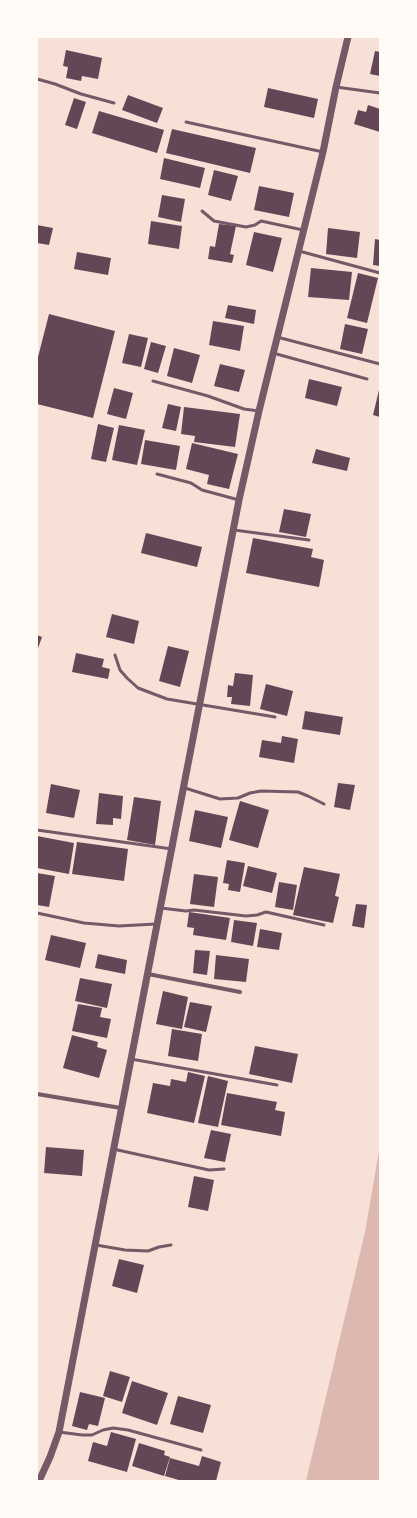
<!DOCTYPE html>
<html>
<head>
<meta charset="utf-8">
<style>
  body { margin:0 }
  #map { position:relative; width:417px; height:1518px; overflow:hidden; background:#f7e1d7; font-family:"PT Serif",serif }
  canvas { display:block }
  .frame { position:absolute; inset:0; border:38px solid #fffaf5; pointer-events:none }
</style>
</head>
<body>
<div id="map">
<canvas width="417" height="1518"></canvas>
<div class="frame"></div>
</div>
<script>
const g = document.querySelector('canvas').getContext('2d');
g.lineJoin = 'round';
function fill(path, color) { g.fillStyle = color; g.fill(path, 'evenodd'); }
const poly = rows => new Path2D(rows.map(r => 'M' + r).join(''));
function strokePath(path, color, width, dash) { g.strokeStyle = color; g.lineWidth = width; g.lineCap = dash ? 'butt' : 'round'; g.setLineDash(dash || []); g.stroke(path); }
const water = poly([
  [380,1145,380,1481,306,1481,365,1232]
]);
const building = poly([
  [66,50,102,58,98,79,82,76,81,81,66,78,68,67,63,66],
  [375,51,380,52,380,76,370,74],
  [268,88,318,99,314,118,264,107],
  [128,95,163,108,157,123,122,110],
  [74,98,86,102,77,129,65,125],
  [368,105,380,109,380,132,354,124,358,110,366,112],
  [99,111,164,130,157,153,92,133],
  [172,129,256,148,250,173,166,153],
  [164,158,205,168,200,188,160,179],
  [214,170,238,176,231,201,208,195],
  [259,186,294,193,289,217,254,210],
  [162,195,185,199,181,222,158,217],
  [151,221,182,226,179,249,148,244],
  [219,224,236,226,230,254,234,255,232,263,208,259,210,246,215,247],
  [37,225,53,228,49,245,37,243],
  [328,228,360,232,357,258,326,254],
  [254,232,282,238,273,272,246,265],
  [375,239,380,240,380,266,373,265],
  [77,252,111,258,108,275,74,269],
  [311,268,352,272,349,300,308,297],
  [358,273,378,278,367,323,347,318],
  [228,305,256,310,254,324,225,318],
  [49,314,115,331,93,418,37,404,37,361],
  [213,321,244,326,240,351,209,345],
  [345,324,368,329,362,354,340,349],
  [129,334,148,338,141,367,122,363],
  [151,342,166,346,158,373,144,369],
  [174,348,200,355,192,383,167,376],
  [220,364,245,370,239,392,214,386],
  [309,379,342,387,337,406,305,398],
  [114,388,133,393,126,419,107,414],
  [379,390,380,390,380,417,373,415],
  [168,404,181,407,176,431,162,428],
  [184,407,240,414,235,447,194,442,195,436,181,434],
  [98,424,114,428,106,462,91,459],
  [119,425,145,430,137,465,112,460],
  [145,440,180,446,176,470,141,464],
  [192,443,238,454,229,489,207,484,209,475,186,469],
  [316,449,350,458,347,471,312,463],
  [284,509,311,514,306,537,279,532],
  [146,533,202,547,197,567,141,553],
  [253,538,313,549,311,557,324,560,319,587,246,573],
  [112,614,139,621,134,644,106,637],
  [37,635,42,637,37,651],
  [168,646,189,651,180,687,159,681],
  [76,653,104,659,102,667,110,669,108,679,72,672],
  [235,673,253,675,250,706,231,704,232,697,227,697,228,685,233,686],
  [266,684,293,691,287,716,260,709],
  [305,711,343,717,340,735,302,729],
  [282,736,298,739,294,763,259,757,262,740,281,743],
  [338,783,355,785,350,810,334,807],
  [51,784,80,790,74,818,46,813],
  [99,793,123,796,121,819,113,818,113,825,96,824],
  [134,797,161,801,155,845,127,840],
  [240,801,269,810,258,848,229,840],
  [195,810,228,817,221,848,189,841],
  [37,836,74,843,69,874,37,868],
  [77,842,128,849,124,881,72,874],
  [227,860,245,863,240,892,228,890,229,884,223,883],
  [248,866,277,873,272,893,243,886],
  [304,867,340,874,335,896,339,897,333,923,293,915],
  [37,873,55,876,49,907,37,905],
  [194,874,218,877,214,907,190,904],
  [279,882,297,885,293,910,275,907],
  [356,904,367,905,364,928,352,926],
  [189,912,230,918,226,940,193,935,194,928,187,927],
  [234,920,257,923,253,946,231,942],
  [260,929,282,933,279,950,257,947],
  [51,935,86,943,80,968,45,960],
  [195,950,210,951,207,975,193,973],
  [98,954,127,960,125,974,95,968],
  [216,955,249,959,246,982,214,979],
  [80,978,112,984,107,1008,75,1001],
  [163,991,188,997,182,1029,156,1024],
  [190,1002,212,1006,206,1032,184,1027],
  [78,1004,102,1008,100,1017,111,1019,107,1038,72,1031],
  [172,1029,202,1034,198,1061,168,1056],
  [72,1035,98,1042,97,1047,107,1050,99,1078,63,1068],
  [255,1046,298,1054,292,1083,249,1074],
  [188,1072,205,1076,194,1123,147,1113,153,1083,170,1086,171,1079,186,1082],
  [208,1076,228,1081,218,1127,198,1123],
  [227,1093,277,1102,275,1110,285,1112,281,1136,221,1125],
  [211,1130,231,1134,225,1162,204,1158],
  [46,1147,84,1150,82,1176,44,1173],
  [194,1176,214,1180,208,1211,188,1207],
  [119,1259,144,1265,137,1293,112,1286],
  [110,1371,130,1377,122,1402,103,1396],
  [132,1381,168,1393,157,1425,122,1413],
  [80,1392,105,1398,98,1426,89,1424,87,1430,72,1426],
  [178,1396,211,1405,203,1433,170,1424],
  [111,1432,136,1439,127,1472,88,1461,93,1442,107,1446],
  [139,1443,165,1451,164,1455,170,1457,164,1476,132,1466],
  [202,1456,221,1462,216,1481,182,1481,165,1476,170,1458,199,1466]
]);
const service = poly([
  [37,79,55,84,81,94,114,103],
  [336,87,380,93],
  [186,122,323,152],
  [202,211,214,221,246,227,255,225,261,221,303,230],
  [299,251,380,273],
  [277,337,380,364],
  [273,353,367,379],
  [153,381,208,396,244,409,259,411],
  [157,474,191,483,202,490,239,500],
  [234,530,309,540],
  [115,655,120,670,127,678,138,688,167,699,275,717],
  [185,788,220,799,238,798,250,793,261,791,298,792,308,796,324,804],
  [37,830,172,849],
  [161,908,186,911,194,910,246,916,257,915,266,912,324,925],
  [37,913,84,923,119,926,156,924],
  [131,1059,277,1085],
  [113,1149,209,1170,224,1169],
  [96,1245,125,1250,148,1251,159,1247,171,1245],
  [59,1432,82,1435,92,1435,103,1430,113,1428,128,1430,201,1450]
]);
const minor = poly([
  [148,974,240,992],
  [37,1094,121,1108]
]);
const tertiary = poly([
  [39,1481,50,1457,59,1432,239,500,259,411,323,152,336,87,348,37]
]);
fill(water, '#dcb8b0');
fill(building, '#644757');
strokePath(service, '#755966', 3);
strokePath(minor, '#755966', 4);
strokePath(tertiary, '#755966', 7);
</script>
</body>
</html>
